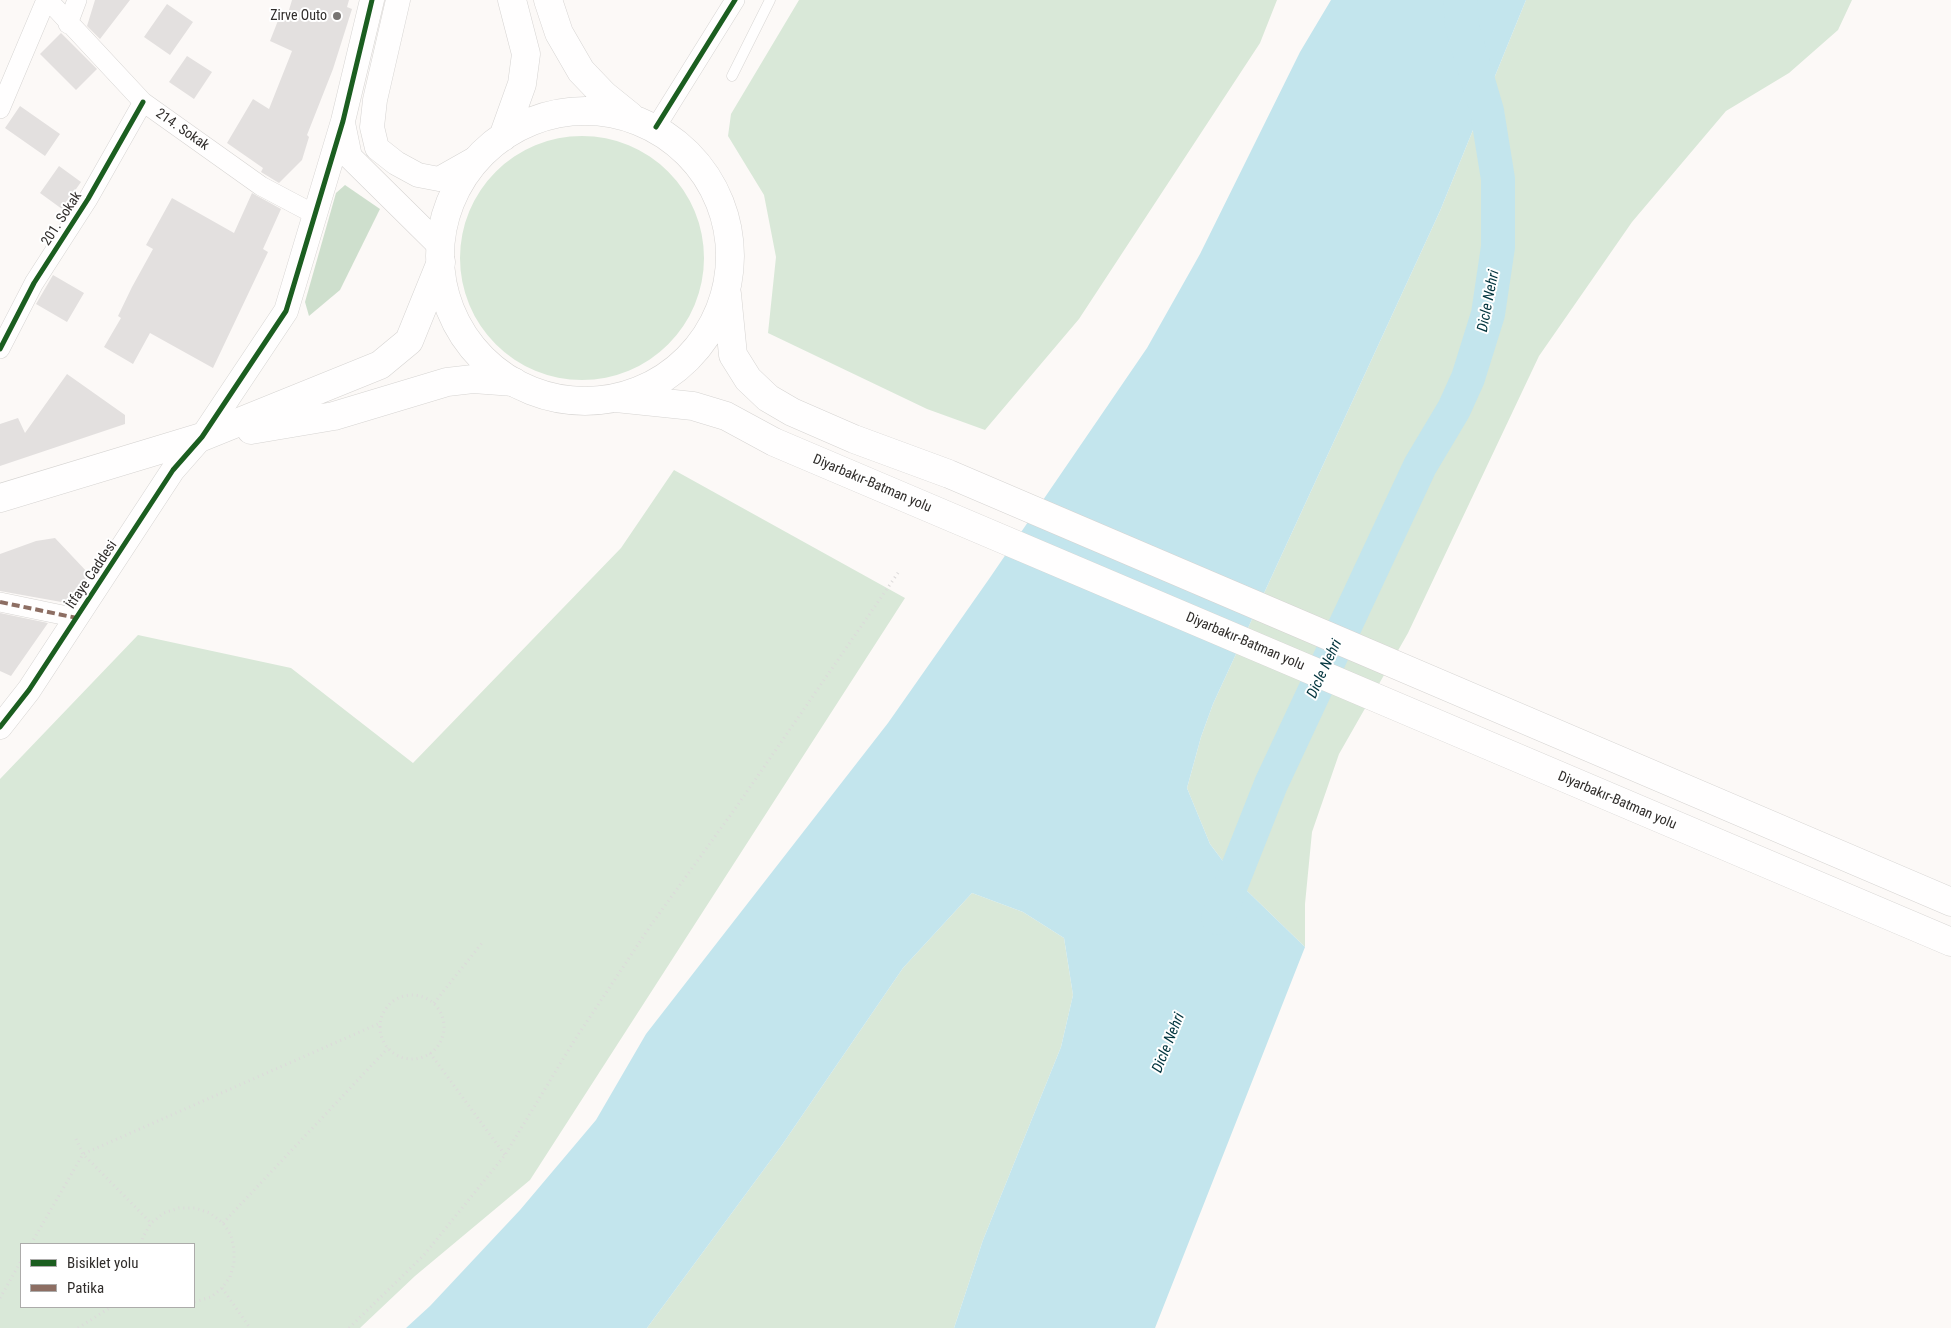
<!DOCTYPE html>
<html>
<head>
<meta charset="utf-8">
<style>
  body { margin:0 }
  #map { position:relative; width:1951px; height:1328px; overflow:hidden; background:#fcf9f7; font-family:"Roboto Condensed",sans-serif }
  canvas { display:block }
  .legend { position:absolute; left:20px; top:1243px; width:175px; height:65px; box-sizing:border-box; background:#fff; border:1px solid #acabaa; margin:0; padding:6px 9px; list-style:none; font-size:15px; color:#302d2b }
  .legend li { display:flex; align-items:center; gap:10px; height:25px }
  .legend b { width:25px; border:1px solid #acabaa }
</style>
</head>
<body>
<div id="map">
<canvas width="1951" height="1328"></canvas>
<ul class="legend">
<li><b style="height:6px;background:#1b5e20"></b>Bisiklet yolu</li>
<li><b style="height:6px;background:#8d6e63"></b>Patika</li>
</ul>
</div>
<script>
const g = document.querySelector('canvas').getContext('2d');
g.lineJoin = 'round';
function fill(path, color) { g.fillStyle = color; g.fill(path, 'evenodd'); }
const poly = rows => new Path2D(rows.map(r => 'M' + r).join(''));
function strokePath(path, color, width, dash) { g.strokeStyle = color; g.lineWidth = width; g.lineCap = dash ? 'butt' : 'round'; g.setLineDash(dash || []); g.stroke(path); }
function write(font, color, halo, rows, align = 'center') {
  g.font = font + ' "Roboto Condensed",sans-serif'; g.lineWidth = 4; g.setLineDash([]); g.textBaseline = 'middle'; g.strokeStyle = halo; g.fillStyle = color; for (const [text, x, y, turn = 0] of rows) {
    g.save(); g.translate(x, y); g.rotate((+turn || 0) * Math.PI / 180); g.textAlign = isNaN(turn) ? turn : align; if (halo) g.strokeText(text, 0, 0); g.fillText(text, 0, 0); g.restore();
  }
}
const green = poly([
  [799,0,1277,0,1260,43,1079,319,985,430,927,409,768,333,776,257,764,195,728,136,731,114],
  [1526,0,1852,0,1838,30,1789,73,1726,111,1632,222,1539,356,1408,633,1339,754,1312,832,1305,904,1305,947,1241,885,1210,844,1187,788,1201,737,1213,704,1440,211],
  '460 258a122 122 0 1 1 244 0a122 122 0 1 1-244 0Z',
  [674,470,905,598,530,1180,415,1276,360,1328,0,1328,0,779,138,635,291,668,413,763,621,548],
  [21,1244,194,1244,194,1307,21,1307],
  [972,893,1023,912,1064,938,1073,995,1061,1047,983,1240,954,1328,647,1328,782,1145,903,968]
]);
const forest = poly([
  [345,185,380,209,340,290,309,316,305,302,336,193]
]);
const water = poly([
  [1331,0,1526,0,1440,211,1213,704,1201,737,1187,788,1210,844,1241,885,1305,947,1155,1328,954,1328,983,1240,1061,1047,1073,995,1064,938,1023,912,972,893,903,968,782,1145,647,1328,406,1328,430,1306,520,1210,596,1120,646,1034,888,723,989,579,1147,348,1200,254,1300,52]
]);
const river = poly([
  [1218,918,1271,784,1420,466,1454,409,1468,378,1488,314,1498,247,1498,179,1487,111,1462,26,1460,0]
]);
const building = poly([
  [95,0,130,0,100,39,87,26],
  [292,0,349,0,347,7,352,9,333,69,307,135,309,137,302,160,279,183,261,172,263,168,227,143,253,99,269,109,292,51,270,41,279,18,286,20],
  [167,4,193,22,170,55,144,37],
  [61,33,97,69,76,90,40,54],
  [187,56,212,72,194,99,169,82],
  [20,106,60,134,45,156,5,128],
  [59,166,81,182,62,209,40,193],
  [252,193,281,209,263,249,268,252,213,368,150,333,133,364,104,347,121,318,118,316,132,287,153,249,146,245,172,198,234,233],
  [53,275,84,293,67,322,36,304],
  [67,374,125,415,125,424,0,466,0,424,18,418,25,433],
  [55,538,89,574,67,603,0,591,0,554,36,541],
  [0,613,48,623,11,676,0,671]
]);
const path = poly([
  '380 1027a32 32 0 1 1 64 0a32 32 0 1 1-64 0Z',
  [434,1003,482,943],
  [430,1053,505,1155],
  [76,1139,83,1154,151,1223],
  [223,1223,388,1048],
  [31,1244,83,1154,380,1023],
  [141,1244,143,1237,151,1223,164,1213,179,1208,195,1208,210,1213,223,1223,231,1235,234,1249,234,1263,230,1277,222,1288,211,1297,194,1302],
  [222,1288,250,1328],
  [0,1298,21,1261],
  [78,1328,111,1307],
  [349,1328,424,1255,505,1155,574,1041,651,925,737,806,900,570]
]);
const service = poly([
  [732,76,770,0]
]);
const minor = poly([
  [48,0,143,102,261,186,314,214],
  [68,24,77,0],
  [0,109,46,0],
  [656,127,735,0],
  [0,349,34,283,88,199,143,102],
  [0,602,77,618]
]);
const tertiary = poly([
  [398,0,375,100,372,127,377,148,396,163,418,175,439,179,478,157],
  [343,123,350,157,439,245],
  [0,727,29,690,173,470,202,437,286,311,343,121,372,0]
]);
const secondary = poly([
  [251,430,334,416,447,382,473,379,514,382],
  [0,498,202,437,380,365,409,341,441,262]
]);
const trunk = poly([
  [548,0,559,33,581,71,604,95,630,116],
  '440 256a145 145 0 1 1 290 0a145 145 0 1 1-290 0Z',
  [503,137,522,84,526,54,512,0],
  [727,294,733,355,748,379,768,398,792,412,854,439,949,474,1951,902],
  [616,398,693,406,726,416,774,442,1951,942]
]);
const quiet = poly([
  [0,602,77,618]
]);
const cycleway = poly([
  [656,127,735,0],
  [0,349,34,283,88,199,143,102],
  [0,727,29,690,173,470,202,437,286,311,343,121,372,0]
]);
const markers = [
  [337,16,5,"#777472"]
];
const poiNames = [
  ["Zirve Outo",327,16]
];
const streetNames = [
  ["214. Sokak",182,130,35],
  ["201. Sokak",62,219,-57],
  ["Diyarbakır-Batman yolu",872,484,23],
  ["İtfaye Caddesi",92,575,-56],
  ["Diyarbakır-Batman yolu",1245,642,23],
  ["Diyarbakır-Batman yolu",1617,801,23]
];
const waterNames = [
  ["Dicle Nehri",1489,301,-79],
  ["Dicle Nehri",1325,669,-65],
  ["Dicle Nehri",1169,1043,-68]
];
fill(green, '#d9e8d8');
fill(forest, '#cedfcd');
fill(water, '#c3e5ed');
strokePath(river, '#c3e5ed', 34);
fill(building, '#e3e0df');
strokePath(service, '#d6d4d2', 11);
strokePath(minor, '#d6d4d2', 20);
strokePath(tertiary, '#d6d4d2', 25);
strokePath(secondary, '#d6d4d2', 29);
strokePath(trunk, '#d6d4d2', 29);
strokePath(path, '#dcdada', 3, [1, 4]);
strokePath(service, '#fffefe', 10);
strokePath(minor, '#fffefe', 19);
strokePath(tertiary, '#fffefe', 24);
strokePath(secondary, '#fffefe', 28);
strokePath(trunk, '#fffefe', 28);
strokePath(quiet, '#8d6e63', 4, [8, 4]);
strokePath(cycleway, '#1b5e20', 5);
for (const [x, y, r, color] of markers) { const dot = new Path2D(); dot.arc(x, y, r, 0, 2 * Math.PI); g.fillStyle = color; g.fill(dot); strokePath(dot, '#fff', 2); }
write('14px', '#302d2b', '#fff', poiNames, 'right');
write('14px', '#302d2b', '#fff', streetNames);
write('italic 15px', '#02343d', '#fff', waterNames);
</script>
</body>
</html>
